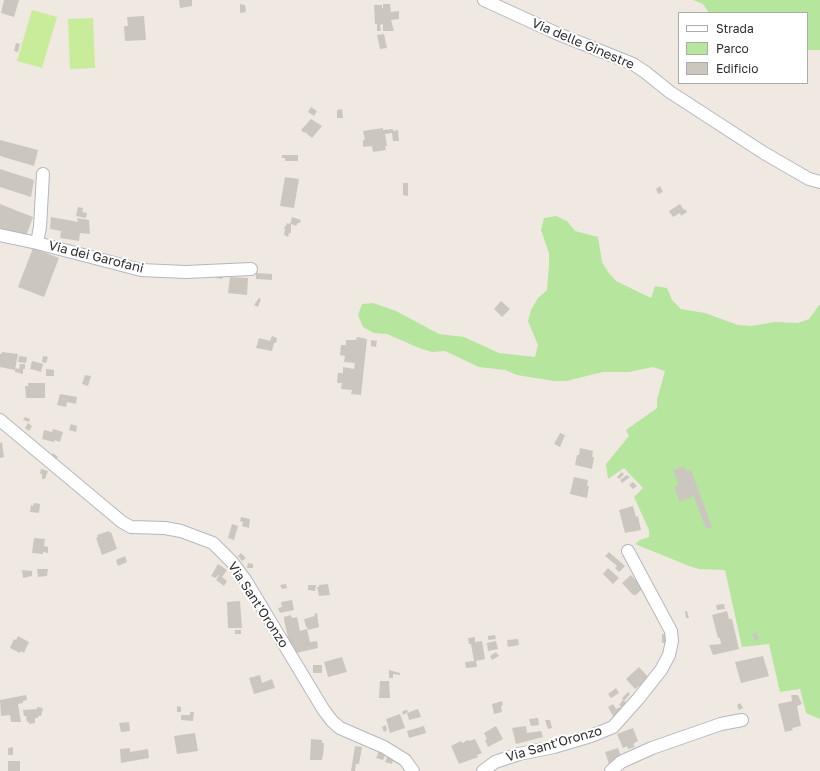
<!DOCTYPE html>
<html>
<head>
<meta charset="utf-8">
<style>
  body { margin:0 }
  #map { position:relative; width:820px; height:771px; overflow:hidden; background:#efe9e1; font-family:"Golos Text",sans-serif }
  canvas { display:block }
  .legend { position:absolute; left:678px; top:12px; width:130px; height:72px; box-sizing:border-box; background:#fff; border:1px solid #ababab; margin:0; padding:5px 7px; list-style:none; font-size:12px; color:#2e2e2e }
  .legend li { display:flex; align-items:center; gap:8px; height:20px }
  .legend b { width:20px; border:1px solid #ababab }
</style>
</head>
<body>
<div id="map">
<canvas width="820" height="771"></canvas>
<ul class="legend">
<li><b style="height:5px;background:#fff"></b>Strada</li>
<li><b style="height:11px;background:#b6e59e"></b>Parco</li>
<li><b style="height:11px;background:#cbc7bf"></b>Edificio</li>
</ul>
</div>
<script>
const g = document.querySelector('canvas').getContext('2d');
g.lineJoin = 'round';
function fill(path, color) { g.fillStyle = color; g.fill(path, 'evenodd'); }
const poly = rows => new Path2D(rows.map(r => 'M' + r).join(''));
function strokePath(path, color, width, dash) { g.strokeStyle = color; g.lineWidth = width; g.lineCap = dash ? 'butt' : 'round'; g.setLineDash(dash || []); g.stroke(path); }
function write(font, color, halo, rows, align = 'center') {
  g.font = font + ' "Golos Text",sans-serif'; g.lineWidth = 4; g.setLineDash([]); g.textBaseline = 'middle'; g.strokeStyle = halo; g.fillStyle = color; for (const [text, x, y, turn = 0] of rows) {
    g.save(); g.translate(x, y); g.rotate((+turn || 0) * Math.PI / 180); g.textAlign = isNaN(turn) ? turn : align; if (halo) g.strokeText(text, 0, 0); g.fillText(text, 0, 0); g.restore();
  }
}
const green = poly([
  [693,0,820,0,820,50,807,50,807,13,709,13,703,4],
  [556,216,567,221,575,231,598,237,602,262,608,272,616,281,651,298,655,286,667,288,672,300,681,309,705,313,738,325,751,326,775,322,798,323,809,319,820,304,820,719,806,713,800,689,780,692,769,644,742,647,725,570,699,569,689,566,635,544,640,540,649,537,649,530,634,497,643,488,624,468,608,479,606,464,629,436,626,430,657,408,657,400,665,371,653,367,629,372,603,372,566,381,554,381,517,375,505,370,479,367,445,351,432,352,419,348,387,334,374,333,363,327,358,315,362,304,373,303,396,311,439,334,464,337,499,353,535,357,538,345,528,321,531,310,538,298,547,290,549,265,549,253,541,230,544,218]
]);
const pitch = poly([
  [32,10,57,17,42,68,17,61],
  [93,18,95,68,70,69,68,19]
]);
const building = poly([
  [4,0,19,0,14,17,1,13],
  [179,0,192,0,192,6,180,8],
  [240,4,245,5,246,12,240,13],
  [383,4,390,4,391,12,399,11,399,19,391,20,394,31,383,31,383,24,380,25,381,31,377,31,377,24,375,24,374,5,382,5,382,8,383,8],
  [144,16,146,40,125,41,124,26,128,26,127,17],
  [384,34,387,48,380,49,377,35],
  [16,43,20,44,18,52,14,51],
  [311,107,317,111,314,116,308,112],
  [342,109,343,118,337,118,337,110],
  [311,119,322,126,312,138,305,132,304,133,301,130],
  [383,128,383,130,393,129,393,131,398,130,399,141,393,141,392,133,385,134,387,146,385,146,386,150,373,152,372,146,363,147,363,140,365,140,363,131],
  [0,140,38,150,34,166,0,156],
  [282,155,298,155,298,161,285,161,285,158,282,158],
  [0,169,34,180,31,197,0,187],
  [285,177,299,179,294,208,280,206],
  [403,183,408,183,408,196,403,195],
  [660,186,663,192,658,194,656,189],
  [0,204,33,217,26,236,19,233,18,236,0,229],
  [680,204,684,210,685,209,687,212,681,216,680,213,673,217,669,211],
  [78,207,83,208,82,212,87,213,86,218,76,216],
  [51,217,73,221,78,222,77,218,89,220,90,234,80,233,79,241,60,238,61,231,50,229],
  [292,217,301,220,300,223,298,223,296,226,291,224,291,233,289,233,288,237,284,235,285,229,284,228,285,226,286,226,287,223,290,224],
  [33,248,59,258,44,297,18,287],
  [256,273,272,274,272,280,256,279],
  [216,276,223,277,222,279,216,278],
  [230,277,248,278,247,295,228,293],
  [259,298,261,299,258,307,254,305],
  [501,301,510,309,502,317,494,309],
  [272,336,277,338,276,343,274,343,272,351,256,348,259,338,270,341],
  [357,337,367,339,361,395,351,394,352,390,341,389,342,383,337,383,338,373,343,373,343,367,354,369,355,363,344,362,345,356,340,355,341,345,346,345,346,340,356,340],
  [371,340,377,341,376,347,371,346],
  [2,352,18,354,15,370,0,367,0,354,1,354],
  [19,356,27,357,26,363,18,362],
  [43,356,48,357,46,363,42,362],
  [32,361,43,364,41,372,30,369],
  [20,364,25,364,25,369,23,369,23,374,15,372,15,368,19,369],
  [46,369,54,370,54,376,46,376],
  [85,375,91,376,88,386,82,384],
  [28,383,45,383,45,398,26,398,25,386,28,386],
  [60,394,77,397,76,404,67,402,66,407,57,405],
  [25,417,30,419,29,422,23,420],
  [28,423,32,426,29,431,25,428],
  [71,424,77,426,76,432,69,430],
  [53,429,63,432,60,442,55,440,54,442,42,439,44,430,52,432],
  [560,433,565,435,560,447,554,444],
  [2,442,4,457,0,458,0,443],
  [580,448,593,451,592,457,594,457,592,469,575,465,577,455,579,455],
  [53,453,58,457,56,459,51,456],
  [684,466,686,471,691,470,712,527,706,529,694,496,680,502,674,487,679,485,673,470],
  [41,469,48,471,45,479,42,479,42,474,40,474],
  [622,472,624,474,619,479,617,477],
  [627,475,630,477,622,483,620,480],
  [574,477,588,480,587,486,589,486,587,498,570,494],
  [633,482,637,486,633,489,629,485],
  [34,503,40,504,39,513,30,512,31,505,33,506],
  [633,506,636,517,638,516,641,530,625,533,619,510],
  [241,517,250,519,249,528,242,526,243,522,240,521],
  [232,524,238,526,234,540,228,538],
  [109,531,109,533,111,532,117,549,102,555,96,538,98,537,97,535],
  [34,538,45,539,44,546,48,547,48,553,43,552,43,554,32,553],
  [609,552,625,566,619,572,615,568,617,566,605,556],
  [241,553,246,558,242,561,238,556],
  [125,556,127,562,118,566,116,560],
  [248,563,253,564,253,568,247,568],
  [218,564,227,570,222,577,227,581,224,586,216,580,219,575,218,575,216,578,211,576],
  [608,568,619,578,613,584,603,574],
  [37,569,48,569,47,576,38,577],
  [22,570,32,571,32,576,23,578],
  [631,575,643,588,635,596,634,594,633,595,622,583],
  [286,584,287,588,282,589,280,585],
  [328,584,330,595,319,596,317,587,319,587,319,585],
  [308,585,316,585,315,591,308,590],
  [292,600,294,610,280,613,278,608,282,607,281,602],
  [240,601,242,628,228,628,227,602],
  [724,604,725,609,717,610,716,605],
  [685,611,687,611,689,618,686,618],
  [727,611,729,619,732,619,739,649,713,655,709,645,721,644,720,638,718,638,712,615],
  [317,613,319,627,308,630,307,627,306,627,304,619,315,616,314,614],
  [291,615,292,618,297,617,300,631,307,629,310,642,317,641,318,648,296,653,289,642,284,620,284,617],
  [235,630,241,630,241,634,235,634],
  [756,632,759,639,755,641,752,634],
  [662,634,668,634,668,643,662,643],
  [495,635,496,639,488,640,488,636],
  [18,636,29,642,24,653,21,651,20,653,10,648,14,639,16,640],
  [475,637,475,642,482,641,485,659,476,661,477,667,466,668,465,662,474,661,471,644,469,644,468,638],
  [518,639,519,645,508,647,507,640],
  [496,641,498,649,488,651,487,643],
  [496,652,499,656,492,660,490,656],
  [763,656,769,676,741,683,735,662],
  [342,657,347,672,328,677,324,662],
  [313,665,322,665,322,673,313,673],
  [639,667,650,679,643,685,642,684,635,689,626,679],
  [389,670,400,673,400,675,393,674,393,678,389,678],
  [260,675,262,683,272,679,275,688,254,694,249,678],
  [380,681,389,681,390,698,379,698],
  [616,688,619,693,611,698,608,694],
  [628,692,630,694,624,701,622,698],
  [26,695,27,700,23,701,23,703,18,704,21,722,11,722,10,715,1,716,0,700],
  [791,695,798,695,802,704,797,706,801,726,792,728,793,730,785,732,778,704,792,701],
  [623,700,630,706,626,710,619,705],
  [502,701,503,705,501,706,502,712,494,714,492,704],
  [740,703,743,708,739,710,737,705],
  [613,704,616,709,620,707,625,711,616,721,608,707],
  [177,706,181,707,181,712,177,712],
  [37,707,43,708,41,716,38,716,38,718,35,718,35,723,29,724,29,722,27,722,26,716,24,716,23,710,37,709],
  [418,709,421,717,409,720,407,713],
  [405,710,407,710,408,712,403,715,402,712],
  [190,712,194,712,193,721,181,720,181,715,190,715],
  [400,714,405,728,390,733,386,719],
  [538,718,539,725,531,726,529,719],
  [545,720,550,720,552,728,548,729],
  [129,722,130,731,121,732,119,723],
  [386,725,387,730,384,732,382,727],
  [424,726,426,733,409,738,407,731],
  [496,726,503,739,488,747,485,740,487,739,484,733],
  [526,726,527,733,541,731,543,737,516,744,512,728],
  [633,728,638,741,633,744,635,747,628,749,627,746,623,748,617,734],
  [195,733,198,751,177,754,174,736],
  [311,739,322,740,322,743,324,743,323,757,322,757,322,760,310,760],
  [475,739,482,753,477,755,478,757,459,764,451,746,461,741,462,743,468,740,469,741],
  [355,746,362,747,359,764,356,764,355,771,351,771],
  [13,747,13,755,8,755,8,748],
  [130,748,130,752,148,749,149,758,121,763,120,749],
  [618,748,622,759,609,764,605,752],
  [379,751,386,753,383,760,376,758],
  [388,755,394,757,392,764,385,762],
  [8,761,20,761,20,771,8,771]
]);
const minor = poly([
  [484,0,556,33,633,64,645,72,670,92,764,153,809,179,820,182],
  [0,235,37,243,40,227,43,174],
  [37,243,141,270,186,272,251,269],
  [0,420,122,522,131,527,165,528,181,531,213,543,232,562,246,581,323,709,332,721,340,728,384,747,405,760,413,771],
  [483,771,495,762,519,754,554,747,591,736,613,727,638,699,661,670,669,655,672,641,671,631,628,551],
  [611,771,621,762,652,748,721,724,742,720]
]);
const streetNames = [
  ["Via delle Ginestre",583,44,23],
  ["Via dei Garofani",96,257,14],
  ["Via Sant'Oronzo",258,605,57],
  ["Via Sant'Oronzo",554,744,-16]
];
fill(green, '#b6e59e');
fill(pitch, '#c9ec9a');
fill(building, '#cbc7bf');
strokePath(minor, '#b4b7c1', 14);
strokePath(minor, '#fff', 12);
write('13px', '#2e2e2e', '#fff', streetNames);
</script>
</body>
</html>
